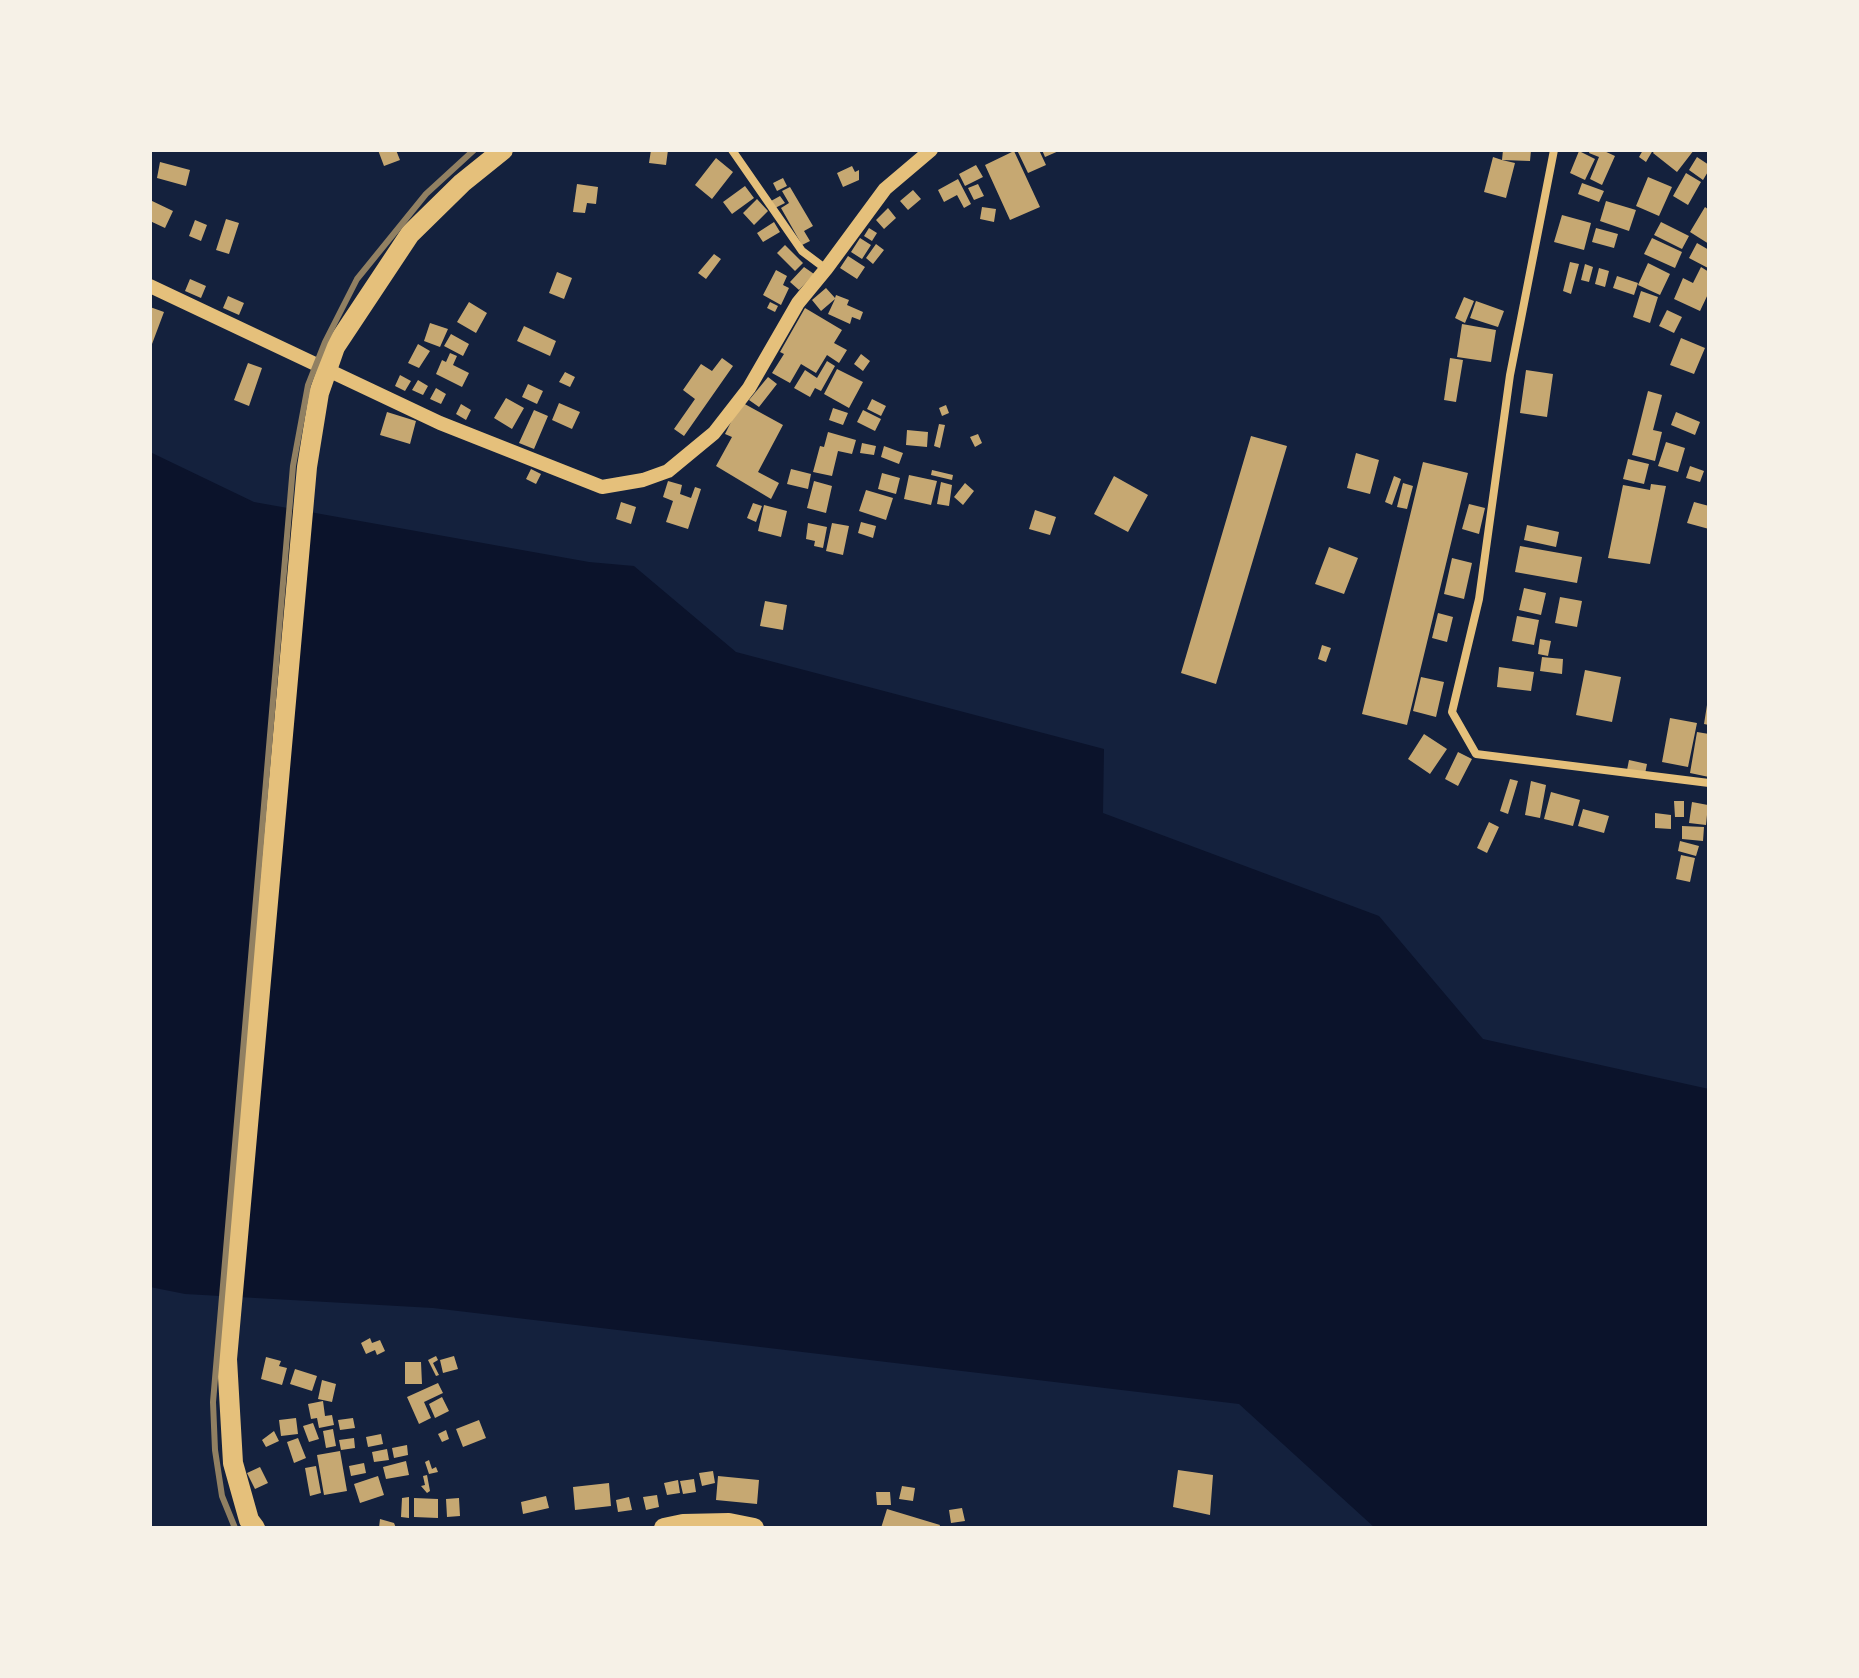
<!DOCTYPE html>
<html>
<head>
<meta charset="utf-8">
<style>
  body { margin:0 }
  #map { position:relative; width:1859px; height:1678px; overflow:hidden; background:#14213d; font-family:"PT Sans",sans-serif }
  canvas { display:block }
  .frame { position:absolute; inset:0; border:152px solid #f6f1e7; pointer-events:none }
</style>
</head>
<body>
<div id="map">
<canvas width="1859" height="1678"></canvas>
<div class="frame"></div>
</div>
<script>
const g = document.querySelector('canvas').getContext('2d');
g.lineJoin = 'round';
function fill(path, color) { g.fillStyle = color; g.fill(path, 'evenodd'); }
const poly = rows => new Path2D(rows.map(r => 'M' + r).join(''));
function strokePath(path, color, width, dash) { g.strokeStyle = color; g.lineWidth = width; g.lineCap = dash ? 'butt' : 'round'; g.setLineDash(dash || []); g.stroke(path); }
const water = poly([
  [150,452,254,502,589,562,634,566,736,652,1104,749,1103,813,1379,916,1483,1039,1709,1089,1709,1528,1375,1528,1239,1404,433,1308,185,1294,150,1287]
]);
const building = poly([
  [378,150,396,150,400,160,384,166],
  [651,150,668,150,666,165,649,163],
  [1017,150,1039,150,1046,165,1028,173],
  [1042,150,1061,150,1045,157],
  [1503,150,1531,150,1530,161,1502,160,1515,163,1506,198,1484,192,1493,157,1502,160],
  [1590,150,1602,150,1615,156,1602,185,1590,179,1599,157,1589,153],
  [1643,150,1653,150,1646,162,1639,157],
  [1655,150,1694,150,1677,172,1653,153],
  [1014,151,1040,207,1010,220,985,165],
  [1579,151,1595,159,1585,180,1570,173],
  [1697,157,1709,165,1709,170,1703,180,1689,170],
  [716,158,733,172,712,199,695,185],
  [160,162,190,170,186,186,157,178],
  [976,165,983,177,965,186,959,174],
  [852,166,855,172,859,170,859,180,843,187,837,173],
  [1686,173,1701,182,1688,205,1673,196],
  [1648,177,1672,187,1659,216,1636,206],
  [783,178,787,186,777,191,773,183],
  [958,179,971,204,964,208,957,195,944,202,938,190],
  [1582,183,1604,191,1599,202,1578,194],
  [577,184,598,187,596,204,587,203,585,213,573,212],
  [978,184,984,196,974,200,968,188],
  [745,186,754,198,732,214,723,202],
  [790,187,813,226,804,231,810,241,802,245,781,208,789,203,782,191],
  [913,190,921,199,908,210,900,201],
  [780,196,785,203,775,208,771,201],
  [757,199,768,211,754,225,743,213],
  [150,200,173,211,165,228,150,221],
  [1606,201,1636,210,1629,231,1600,221],
  [982,207,996,209,994,222,980,219],
  [1705,207,1709,210,1709,244,1690,232],
  [888,208,896,218,884,229,876,220],
  [1562,215,1591,223,1584,250,1554,242],
  [226,219,239,223,229,254,216,250],
  [195,220,207,225,201,241,189,236],
  [774,222,780,232,763,242,757,233],
  [1661,222,1689,236,1682,249,1654,235],
  [869,228,877,233,872,241,864,236],
  [1596,228,1618,234,1614,248,1592,242],
  [860,238,871,245,862,259,851,252],
  [1652,238,1682,252,1675,268,1644,254],
  [1697,243,1709,250,1708,268,1689,258],
  [876,244,884,250,873,264,866,258],
  [785,245,803,263,795,271,777,253],
  [714,254,721,259,706,279,698,273],
  [848,256,865,267,857,279,840,268],
  [1570,262,1579,264,1571,294,1563,291],
  [1648,263,1670,274,1660,295,1638,285],
  [1585,264,1593,267,1589,282,1581,280],
  [804,267,814,274,799,290,790,282],
  [1701,267,1709,272,1709,292,1700,311,1674,299,1683,278,1693,283],
  [1599,268,1609,271,1605,287,1595,284],
  [776,270,787,276,783,285,789,288,781,305,763,295],
  [557,272,572,278,564,299,549,293],
  [1617,276,1638,283,1634,295,1613,288],
  [190,279,206,286,201,298,185,291],
  [826,288,835,298,836,295,849,300,847,305,863,312,860,320,852,317,850,324,828,314,835,299,821,311,812,300],
  [1641,291,1658,297,1650,323,1633,317],
  [228,296,244,303,239,315,223,308],
  [1464,297,1474,301,1465,323,1455,318],
  [1476,301,1504,311,1498,327,1470,318],
  [469,302,487,313,476,333,457,322],
  [770,302,778,306,775,312,767,308],
  [150,307,164,312,152,344,150,343],
  [805,308,842,330,834,343,847,350,839,363,827,355,816,373,801,364,790,383,772,373,784,354,780,352],
  [1667,310,1682,317,1674,333,1659,326],
  [430,323,448,329,440,347,424,341],
  [1462,324,1496,330,1491,362,1457,357],
  [524,326,556,341,550,356,517,341],
  [451,334,469,344,463,356,444,346],
  [1681,338,1705,348,1694,374,1670,365],
  [418,344,430,351,419,368,408,363],
  [450,353,457,356,453,365,469,373,462,387,436,374,442,360,446,362],
  [861,354,870,361,863,371,854,364],
  [722,358,733,366,684,436,674,429,695,399,683,390,701,364,712,371],
  [1450,358,1463,360,1456,402,1444,400],
  [827,361,835,366,821,391,815,388,810,397,794,388,805,370,817,378],
  [248,363,262,368,249,406,234,400],
  [837,369,863,382,849,408,824,394],
  [1526,370,1553,374,1547,417,1520,413],
  [565,372,575,377,570,387,559,382],
  [400,375,411,381,405,391,395,386],
  [768,377,777,384,759,407,749,400],
  [418,380,428,386,423,395,412,390],
  [528,384,543,391,537,404,522,397],
  [436,388,446,394,441,404,430,399],
  [1648,391,1662,395,1653,430,1662,432,1655,461,1632,455],
  [506,398,524,408,512,429,494,418],
  [872,399,886,406,881,416,867,409],
  [741,402,783,425,758,472,779,483,771,499,716,466,732,437,725,434],
  [559,403,580,412,572,429,552,420],
  [461,404,471,410,466,420,456,414],
  [946,405,949,413,942,416,939,408],
  [833,408,848,413,843,425,829,420],
  [534,410,548,416,534,449,519,443],
  [863,410,881,419,875,431,857,422],
  [387,412,416,421,410,444,380,435],
  [1676,412,1700,422,1695,435,1671,425],
  [939,424,945,425,940,448,934,446],
  [907,430,928,432,927,447,906,445],
  [828,432,856,440,852,454,838,451,832,476,813,472,820,446,824,447],
  [978,434,982,443,975,447,970,437],
  [1251,436,1287,446,1216,684,1181,673],
  [1666,442,1685,448,1678,472,1658,466],
  [862,443,876,446,874,455,860,453],
  [884,446,903,453,899,464,881,457],
  [1356,453,1379,460,1370,494,1347,488],
  [1628,459,1649,464,1644,484,1623,479],
  [1423,462,1468,473,1407,725,1362,714],
  [1690,466,1704,471,1700,482,1686,478],
  [531,469,541,474,536,484,526,479],
  [791,469,811,474,808,489,787,484],
  [932,470,953,475,952,480,931,475],
  [882,473,900,478,896,494,878,489],
  [909,475,937,481,931,505,904,499],
  [1114,476,1148,495,1128,532,1094,514],
  [1394,476,1401,479,1392,505,1385,502],
  [668,481,682,485,680,494,691,498,695,487,701,489,688,529,666,522,673,501,663,497],
  [814,481,832,486,826,513,807,508],
  [941,482,952,485,949,506,937,504],
  [965,483,974,491,963,505,954,497],
  [1403,483,1413,486,1407,509,1397,507],
  [1651,484,1666,486,1650,564,1608,558,1623,485,1650,490],
  [866,490,893,498,886,520,859,511],
  [621,502,636,507,631,524,616,519],
  [1694,502,1709,506,1709,529,1687,523],
  [753,503,762,506,756,522,747,518],
  [1469,504,1485,508,1479,534,1462,529],
  [764,505,787,511,781,537,758,531],
  [1035,510,1056,517,1050,535,1029,529],
  [861,522,876,526,873,538,858,533],
  [808,523,827,527,823,548,814,546,815,541,806,539],
  [832,523,849,526,843,555,826,551],
  [1527,525,1559,532,1556,547,1524,540],
  [1520,546,1582,557,1577,583,1515,572],
  [1329,547,1358,558,1344,594,1315,584],
  [1452,558,1472,563,1464,599,1444,594],
  [1524,588,1546,593,1541,615,1519,610],
  [1560,597,1582,601,1577,627,1555,623],
  [765,601,787,605,783,630,760,626],
  [1438,613,1453,617,1447,642,1432,638],
  [1517,616,1539,620,1534,645,1512,641],
  [1540,639,1551,641,1548,656,1538,654],
  [1322,645,1331,648,1326,662,1318,659],
  [1542,657,1563,659,1562,674,1540,671],
  [1499,667,1534,672,1531,691,1497,687],
  [1585,670,1621,677,1612,722,1576,715],
  [1421,677,1444,682,1436,717,1413,711],
  [1707,705,1709,705,1709,725,1704,724],
  [1670,718,1697,723,1688,767,1662,762],
  [1697,732,1709,734,1709,777,1690,773],
  [1424,734,1447,749,1430,774,1408,759],
  [1458,752,1472,759,1458,786,1445,779],
  [1629,760,1647,764,1645,774,1627,770],
  [1510,779,1518,781,1508,814,1500,811],
  [1531,781,1546,785,1540,818,1525,815],
  [1551,792,1580,800,1573,826,1544,819],
  [1674,801,1684,801,1684,817,1675,817],
  [1692,802,1708,805,1706,825,1689,823],
  [1583,809,1609,816,1604,833,1578,826],
  [1655,813,1671,815,1671,829,1655,828],
  [1489,822,1499,827,1487,853,1477,848],
  [1682,826,1704,827,1703,841,1682,839],
  [1680,841,1699,846,1696,856,1678,851],
  [1681,855,1695,858,1690,882,1676,879],
  [370,1338,372,1343,380,1340,385,1351,377,1355,375,1350,366,1354,361,1343],
  [436,1356,438,1360,433,1363,439,1375,436,1376,428,1360],
  [454,1356,458,1369,443,1373,440,1360],
  [266,1357,281,1361,279,1366,287,1368,282,1385,261,1379],
  [405,1362,421,1362,422,1384,405,1384],
  [295,1369,317,1376,312,1391,290,1384],
  [322,1380,336,1384,332,1402,318,1399],
  [438,1383,443,1393,424,1402,431,1418,419,1424,407,1397],
  [442,1397,449,1411,435,1418,429,1404],
  [323,1401,325,1416,332,1415,334,1425,319,1428,317,1418,311,1419,308,1404],
  [296,1418,298,1434,281,1436,279,1420],
  [353,1418,355,1428,340,1430,338,1420],
  [479,1420,486,1438,463,1447,456,1429],
  [313,1423,319,1439,309,1442,303,1426],
  [333,1429,336,1446,326,1448,323,1431],
  [446,1430,449,1439,442,1442,438,1434],
  [274,1431,279,1441,266,1447,262,1440],
  [381,1434,383,1444,368,1447,366,1437],
  [298,1438,306,1458,294,1463,287,1442],
  [354,1438,355,1448,341,1450,339,1440],
  [407,1445,408,1455,394,1458,392,1448],
  [387,1449,389,1460,374,1462,372,1452],
  [340,1451,347,1491,324,1495,317,1455],
  [429,1460,432,1469,436,1467,438,1472,429,1474,425,1462],
  [406,1461,409,1475,386,1479,383,1467],
  [364,1463,366,1473,351,1476,349,1466],
  [316,1466,321,1493,310,1496,305,1468],
  [260,1467,268,1483,255,1489,247,1473],
  [1178,1470,1213,1475,1210,1515,1173,1507],
  [713,1471,715,1483,702,1486,699,1473],
  [427,1475,430,1491,427,1493,421,1486,425,1485,423,1476],
  [378,1476,384,1495,360,1503,354,1484],
  [718,1476,759,1480,757,1504,716,1500],
  [694,1479,696,1492,683,1494,680,1481],
  [678,1480,680,1493,667,1495,664,1483],
  [609,1483,611,1506,575,1510,573,1487],
  [902,1486,915,1488,913,1501,899,1499],
  [876,1492,890,1492,891,1505,877,1505],
  [657,1495,659,1507,646,1510,643,1497],
  [546,1496,549,1508,523,1514,521,1502],
  [409,1497,409,1518,401,1517,402,1498],
  [629,1497,632,1510,618,1512,616,1500],
  [414,1498,438,1499,438,1518,414,1517],
  [459,1498,460,1516,447,1517,446,1499],
  [962,1508,965,1521,951,1523,949,1510],
  [887,1509,940,1525,939,1528,881,1528],
  [380,1519,394,1523,396,1528,379,1528]
]);
const minor = poly([
  [732,150,802,251,826,269],
  [1554,150,1510,375,1479,599,1452,712,1476,754,1709,783]
]);
const tertiary = poly([
  [150,286,440,423,602,487,643,480,668,471,714,433,749,388,798,303,826,269,885,189,931,150]
]);
const primary = poly([
  [255,1528,249,1520,233,1463,227,1359,307,467,319,393,335,347,410,234,462,183,503,150],
  [664,1528,683,1524,729,1523,754,1528]
]);
const rail = poly([
  [235,1528,222,1496,215,1450,213,1402,293,466,308,385,325,342,357,279,426,194,474,150]
]);
fill(water, '#0b132b');
fill(building, '#c6a872');
strokePath(minor, '#e5c07b', 8);
strokePath(tertiary, '#e5c07b', 14);
strokePath(primary, '#e5c07b', 20);
strokePath(rail, '#918062', 6);
</script>
</body>
</html>
